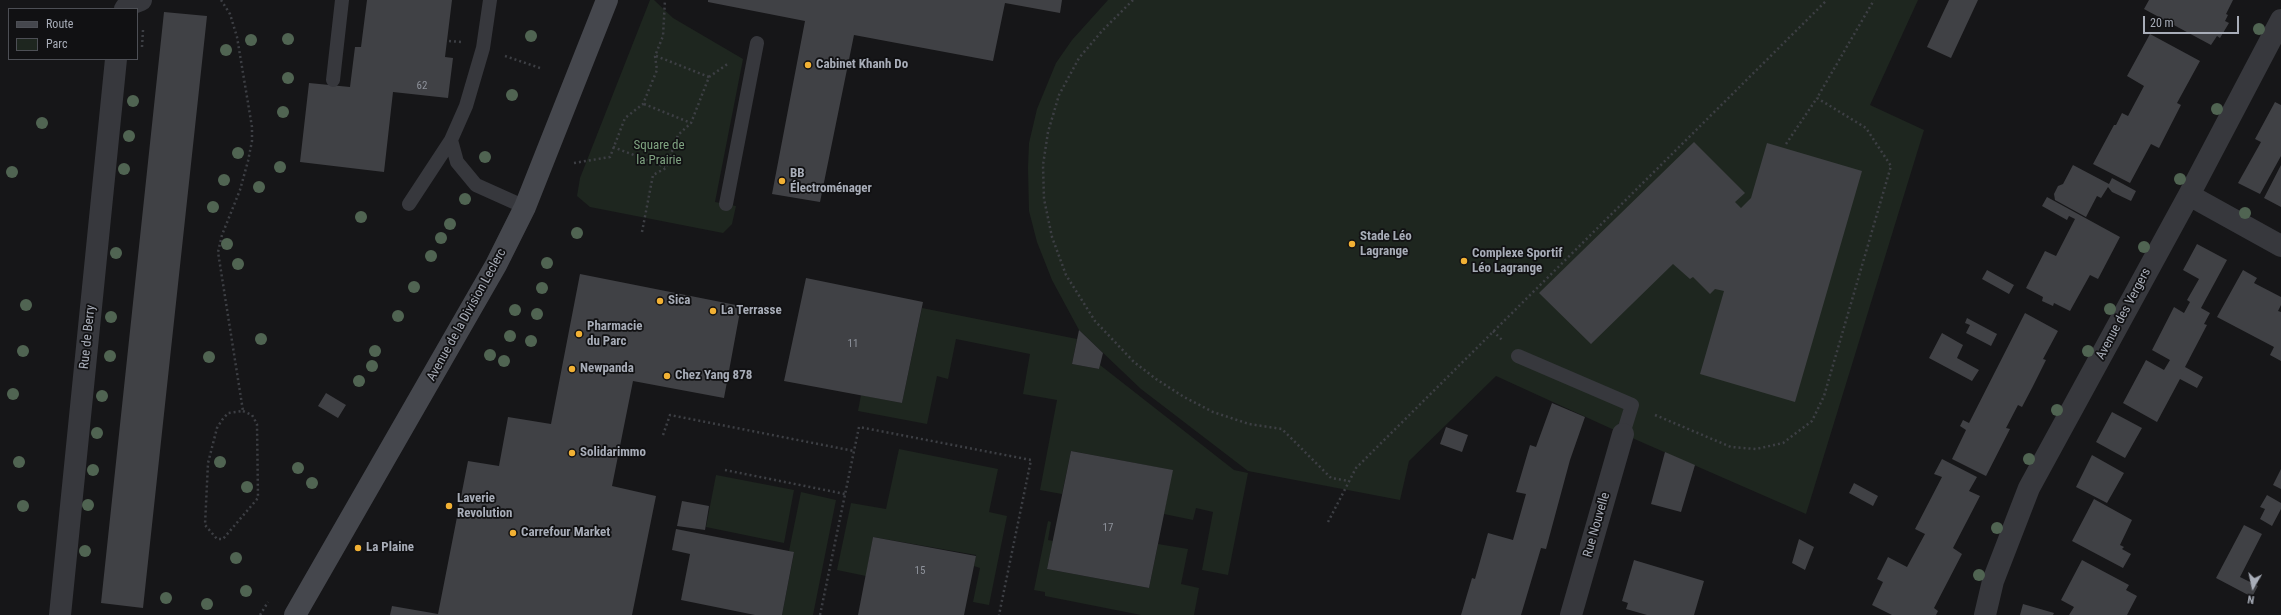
<!DOCTYPE html>
<html>
<head>
<meta charset="utf-8">
<style>
  body { margin:0 }
  #map { position:relative; width:2281px; height:615px; overflow:hidden; background:#161618; font-family:"Roboto Condensed",sans-serif }
  canvas { display:block }
  .legend { position:absolute; left:8px; top:8px; width:130px; height:52px; box-sizing:border-box; background:#111113; border:1px solid #4d4f55; margin:0; padding:5px 7px; list-style:none; font-size:12px; color:#a8adb8 }
  .legend li { display:flex; align-items:center; gap:8px; height:20px }
  .legend b { width:20px; border:1px solid #4d4f55 }
  .north { position:absolute; left:2233px; top:567px; width:40px; height:40px; -webkit-text-stroke:3px #111113; paint-order:stroke; rotate:189deg; font-size:11px; font-weight:700; line-height:16px; text-align:center; color:#a8adb8 }
  .north::after { content:''; display:block; margin:auto; width:14px; height:18px; background:#a8adb8; clip-path:polygon(50% 0,100% 100%,50% 72%,0 100%) }
  .scale { position:absolute; left:2143px; top:16px; width:96px; height:18px; box-sizing:border-box; border:2px solid #a8adb8; border-top:0; padding-left:5px; font-size:12px; line-height:14px; white-space:nowrap; color:#a8adb8; -webkit-text-stroke:3px #111113; paint-order:stroke }
</style>
</head>
<body>
<div id="map">
<canvas width="2281" height="615"></canvas>
<ul class="legend">
<li><b style="height:5px;background:#45474d"></b>Route</li>
<li><b style="height:11px;background:#1e261f"></b>Parc</li>
</ul>
<div class="north">N</div>
<div class="scale">20 m</div>
</div>
<script>
const g = document.querySelector('canvas').getContext('2d');
g.lineJoin = 'round';
function fill(path, color) { g.fillStyle = color; g.fill(path, 'evenodd'); }
const poly = rows => new Path2D(rows.map(r => 'M' + r).join(''));
function strokePath(path, color, width, dash) { g.strokeStyle = color; g.lineWidth = width; g.lineCap = dash ? 'butt' : 'round'; g.setLineDash(dash || []); g.stroke(path); }
function write(font, color, halo, rows, align = 'center') {
  g.font = font + ' "Roboto Condensed",sans-serif'; g.lineWidth = 3.5; g.setLineDash([]); g.textBaseline = 'middle'; g.strokeStyle = halo; g.fillStyle = color; for (const [text, x, y, turn = 0] of rows) {
    g.save(); g.translate(x, y); g.rotate((+turn || 0) * Math.PI / 180); g.textAlign = isNaN(turn) ? turn : align; if (halo) g.strokeText(text, 0, 0); g.fillText(text, 0, 0); g.restore();
  }
}
const green = poly([
  [650,0,654,0,673,18,743,59,715,202,736,206,732,224,723,233,590,207,577,196,580,178],
  [1108,0,1918,0,1870,105,1924,130,1806,514,1623,434,1496,376,1409,461,1400,500,1248,471,1141,389,1079,330,1052,280,1037,242,1029,211,1028,168,1029,143,1037,109,1056,63,1072,40],
  [922,308,1077,339,1072,364,1099,369,1100,365,1234,470,1248,473,1228,575,1202,570,1213,512,1196,508,1193,520,1164,514,1172,470,1071,451,1062,494,1040,490,1057,400,1023,394,1030,354,956,339,948,379,937,376,927,424,858,411,861,395,902,403],
  [899,449,998,469,989,512,1007,516,989,605,973,602,980,568,974,566,976,555,873,537,866,576,837,570,851,503,886,509],
  [716,475,794,490,784,543,706,527],
  [801,492,836,500,813,615,782,615,794,553,789,551],
  [1048,521,1051,522,1048,540,1053,541,1047,569,1149,588,1158,544,1188,549,1181,584,1199,588,1194,615,1141,615,1045,596,1045,592,1034,590]
]);
const building = poly([
  [367,0,452,0,445,57,453,58,448,98,393,92,384,172,300,162,309,83,350,87,355,47,361,47],
  [708,0,1062,0,1060,13,1005,3,993,61,854,35,820,202,772,194,805,21,708,2],
  [1949,0,1978,0,1951,58,1927,47],
  [2149,0,2233,0,2226,14,2228,15,2225,21,2229,23,2220,38,2217,36,2211,45,2144,9],
  [164,12,207,16,143,608,101,603],
  [2150,34,2200,61,2177,103,2181,105,2159,148,2151,144,2130,183,2093,164,2114,125,2116,125,2122,113,2128,116,2144,86,2127,76],
  [2275,102,2281,105,2281,156,2260,194,2238,183,2261,142,2255,139],
  [1694,142,1745,193,1735,202,1741,208,1751,198,1767,143,1862,171,1795,402,1700,374,1724,291,1715,289,1710,294,1693,277,1690,279,1673,264,1591,344,1539,293],
  [2073,165,2109,184,2112,178,2136,191,2131,201,2112,192,2108,187,2101,198,2097,196,2086,217,2055,200,2054,194,2058,186,2063,184],
  [2281,165,2281,207,2264,198],
  [2047,197,2120,237,2098,279,2090,275,2070,311,2054,303,2053,306,2042,301,2043,297,2026,288,2045,251,2056,256,2075,219,2069,216,2067,220,2042,206],
  [2197,244,2227,260,2201,308,2210,313,2204,324,2207,325,2185,367,2203,377,2197,388,2180,379,2157,422,2123,403,2146,360,2164,370,2170,360,2152,350,2174,307,2184,313,2190,302,2187,300,2199,279,2183,270],
  [1987,270,2014,285,2009,294,1982,279],
  [2243,270,2257,278,2254,283,2281,297,2281,305,2278,311,2281,312,2281,361,2270,355,2274,347,2217,317],
  [580,274,741,306,724,398,633,381,612,486,656,496,632,615,390,615,392,606,438,614,468,461,499,466,508,417,551,424],
  [806,278,923,302,902,403,784,381],
  [2025,313,2058,331,2043,359,2046,360,2032,388,2022,407,2018,405,2006,428,2010,429,1986,476,1952,459,1966,430,1960,426,1963,420,1969,423],
  [1967,318,1997,334,1991,346,1966,333,1970,325,1965,323],
  [1079,330,1103,353,1099,369,1072,364],
  [1942,333,1963,345,1957,358,1979,370,1972,381,1929,358],
  [326,393,346,405,338,418,318,406],
  [1552,403,1585,417,1570,460,1546,549,1541,548,1521,615,1461,615,1472,578,1475,579,1488,533,1513,540,1526,494,1516,492,1530,445,1536,447],
  [2112,412,2142,428,2125,458,2096,442],
  [1446,427,1468,435,1462,452,1440,444],
  [1071,451,1173,470,1149,588,1047,569],
  [1665,452,1695,465,1681,512,1651,504],
  [2092,455,2124,473,2107,503,2076,487],
  [1942,459,1977,477,1969,491,1980,496,1953,548,1962,554,1934,608,1938,611,1936,615,1892,615,1872,605,1883,582,1877,579,1888,557,1907,567,1925,534,1915,529,1942,477,1934,474],
  [2281,469,2281,489,2273,485],
  [1854,483,1878,496,1873,506,1849,493],
  [2267,495,2281,503,2281,509,2272,526,2260,519,2265,509,2260,507],
  [2094,499,2132,520,2120,545,2124,547,2122,549,2131,554,2123,568,2072,541],
  [682,501,709,506,705,530,677,526],
  [2244,525,2262,534,2240,577,2258,586,2252,597,2216,578],
  [676,529,794,552,782,615,755,615,681,600,690,554,672,550],
  [873,537,976,556,964,615,858,615],
  [1799,539,1814,547,1805,570,1792,563],
  [1634,560,1704,581,1694,615,1647,615,1626,609,1628,603,1622,601],
  [2082,560,2129,585,2126,590,2137,596,2127,615,2069,615,2074,607,2061,600],
  [2023,604,2054,613,2053,615,2020,615]
]);
const path = poly([
  [221,0,230,14,237,37,252,127,252,141,248,161,240,190,222,235,218,252,243,411],
  [1133,0,1102,31,1079,58,1059,95,1048,132,1043,165,1044,199,1052,237,1066,275,1095,321,1134,362,1156,379,1184,397,1213,412,1249,424,1282,429,1331,478,1349,481],
  [449,41,461,42],
  [142,47,143,30],
  [505,56,540,68],
  [656,56,709,77],
  [644,104,691,123],
  [1786,144,1817,98],
  [613,147,665,167],
  [574,163,610,157,625,118,643,104,657,70,655,56,663,36,665,0],
  [642,232,653,175,666,168,678,135,691,123,709,77,729,63],
  [1493,331,1502,340],
  [243,411,252,415,257,424,258,498,223,539,217,539,205,525,208,463,217,428,222,420,228,413,243,411],
  [1655,415,1731,447,1756,449,1783,443,1812,421,1824,396,1891,166,1866,128,1817,98,1874,0],
  [663,435,670,415,854,451],
  [725,470,845,494],
  [1328,522,1356,468,1827,0],
  [260,615,268,602],
  [820,615,859,427,1031,460,999,615]
]);
const lane = poly([
  [490,0,483,48,466,106,451,140,457,162,476,185,525,207],
  [333,80,342,0],
  [409,204,451,140],
  [726,204,757,43],
  [1518,356,1632,405,1623,434]
]);
const street = poly([
  [125,9,128,5,141,0],
  [2189,195,2281,246],
  [60,615,116,59],
  [1571,615,1623,434],
  [1985,615,1993,581,2029,488,2189,195,2281,20]
]);
const secondary = poly([
  [295,615,496,265,525,207,607,0]
]);
const trees = [
  [2259,29],
  [531,36],
  [288,39],
  [251,40],
  [226,50],
  [288,78],
  [512,95],
  [133,101],
  [2217,109],
  [283,112],
  [42,123],
  [129,136],
  [238,153],
  [485,157],
  [280,167],
  [124,169],
  [12,172],
  [2180,179],
  [224,180],
  [259,187],
  [465,199],
  [213,207],
  [2245,213],
  [361,217],
  [450,224],
  [577,233],
  [441,238],
  [227,244],
  [2144,247],
  [116,253],
  [431,256],
  [547,263],
  [238,264],
  [414,287],
  [542,288],
  [26,305],
  [2110,309],
  [515,310],
  [537,314],
  [398,316],
  [111,317],
  [510,336],
  [261,339],
  [531,341],
  [23,351],
  [375,351],
  [2088,351],
  [490,355],
  [110,356],
  [209,357],
  [504,361],
  [372,366],
  [359,381],
  [13,394],
  [102,396],
  [2057,410],
  [97,433],
  [2029,459],
  [19,462],
  [220,462],
  [298,468],
  [93,470],
  [312,483],
  [247,487],
  [88,505],
  [23,506],
  [1997,528],
  [85,551],
  [236,558],
  [1979,575],
  [246,591],
  [166,598],
  [207,604]
];
const markers = [
  [808,65,4,"#f2b134"],
  [782,181,4,"#f2b134"],
  [1352,244,4,"#f2b134"],
  [1464,261,4,"#f2b134"],
  [660,301,4,"#f2b134"],
  [713,311,4,"#f2b134"],
  [579,334,4,"#f2b134"],
  [572,369,4,"#f2b134"],
  [667,376,4,"#f2b134"],
  [572,453,4,"#f2b134"],
  [449,506,4,"#f2b134"],
  [513,533,4,"#f2b134"],
  [358,548,4,"#f2b134"]
];
const numberNames = [
  ["62",422,86],
  ["11",853,344],
  ["17",1108,528],
  ["15",920,571]
];
const poiNames = [
  ["Cabinet Khanh Do",816,65],
  ["BB",790,174],
  ["Électroménager",790,189],
  ["Stade Léo",1360,237],
  ["Lagrange",1360,252],
  ["Complexe Sportif",1472,254],
  ["Léo Lagrange",1472,269],
  ["Sica",668,301],
  ["La Terrasse",721,311],
  ["Pharmacie",587,327],
  ["du Parc",587,342],
  ["Newpanda",580,369],
  ["Chez Yang 878",675,376],
  ["Solidarimmo",580,453],
  ["Laverie",457,499],
  ["Revolution",457,514],
  ["Carrefour Market",521,533],
  ["La Plaine",366,548]
];
const parkNames = [
  ["Square de",659,146],
  ["la Prairie",659,161]
];
const streetNames = [
  ["Avenue des Vergers",2124,314,-62],
  ["Avenue de la Division Leclerc",467,315,-61],
  ["Rue de Berry",88,337,-84],
  ["Rue Nouvelle",1597,525,-74]
];
fill(green, '#1e261f');
fill(building, '#404145');
strokePath(path, '#3d3f44', 2.5, [2, 3]);
strokePath(lane, '#37383d', 14);
strokePath(street, '#37383d', 22);
strokePath(secondary, '#45474d', 22);
g.fillStyle = '#506452';
for (const [x, y] of trees) { g.beginPath(); g.arc(x, y, 6, 0, 2 * Math.PI); g.fill(); }
for (const [x, y, r, color] of markers) { const dot = new Path2D(); dot.arc(x, y, r, 0, 2 * Math.PI); g.fillStyle = color; g.fill(dot); strokePath(dot, '#111113', 1.5); }
write('11px', '#8e929b', null, numberNames);
write('bold 13px', '#a8adb8', '#111113', poiNames, 'left');
write('13px', '#7fa381', '#111113', parkNames);
write('13px', '#a8adb8', '#111113', streetNames);
</script>
</body>
</html>
